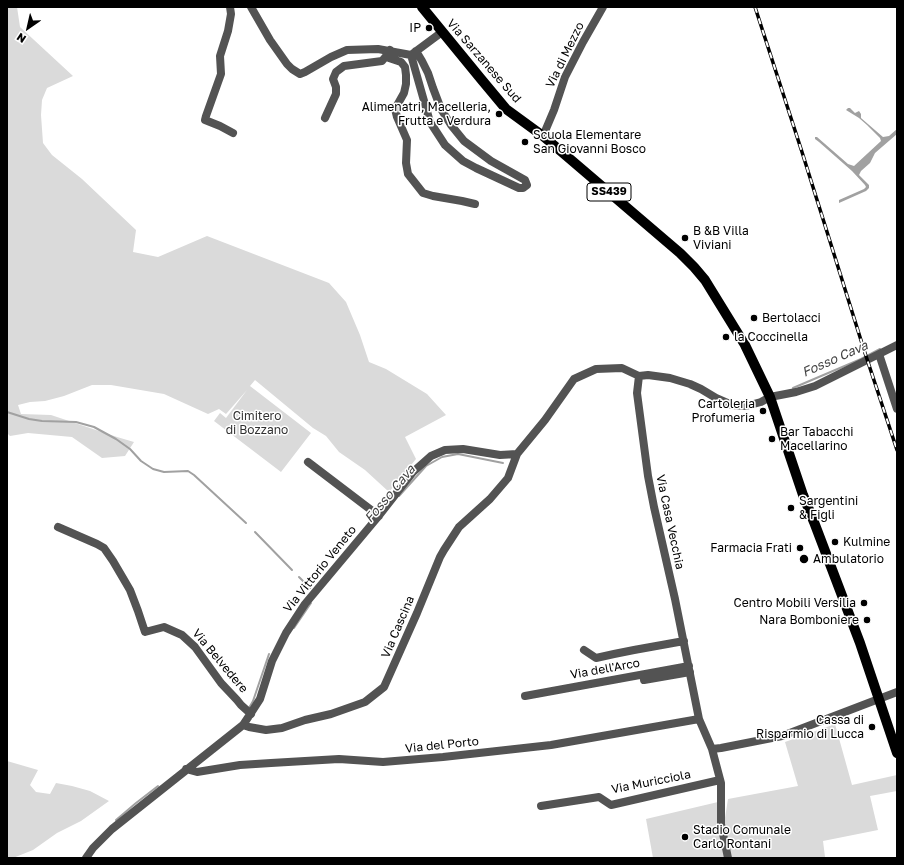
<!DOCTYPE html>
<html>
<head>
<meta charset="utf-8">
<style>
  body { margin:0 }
  #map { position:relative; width:904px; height:865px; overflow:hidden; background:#fff; font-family:"Golos Text",sans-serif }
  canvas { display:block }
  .frame { position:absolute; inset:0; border:8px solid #000; pointer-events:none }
  .north { position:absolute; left:8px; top:8px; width:40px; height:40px; -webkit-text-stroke:3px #fff; paint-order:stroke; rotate:214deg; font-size:11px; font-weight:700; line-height:16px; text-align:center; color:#000 }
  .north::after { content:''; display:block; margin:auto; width:14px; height:18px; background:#000; clip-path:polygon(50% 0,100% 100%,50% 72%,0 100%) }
</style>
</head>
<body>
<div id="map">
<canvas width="904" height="865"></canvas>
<div class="frame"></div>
<div class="north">N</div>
</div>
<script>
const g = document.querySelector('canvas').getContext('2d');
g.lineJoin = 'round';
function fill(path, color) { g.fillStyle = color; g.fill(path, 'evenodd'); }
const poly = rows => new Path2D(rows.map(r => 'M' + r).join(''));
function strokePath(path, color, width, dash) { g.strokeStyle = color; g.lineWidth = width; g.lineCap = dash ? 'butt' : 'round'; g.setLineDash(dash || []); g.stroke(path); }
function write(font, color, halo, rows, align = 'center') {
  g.font = font + ' "Golos Text",sans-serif'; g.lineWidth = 3; g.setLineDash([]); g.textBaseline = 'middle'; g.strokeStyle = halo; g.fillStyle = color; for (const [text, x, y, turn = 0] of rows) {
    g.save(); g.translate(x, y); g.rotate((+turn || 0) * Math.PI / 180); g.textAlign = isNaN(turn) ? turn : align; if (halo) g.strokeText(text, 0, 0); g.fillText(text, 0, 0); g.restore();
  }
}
const green = poly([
  [7,7,17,7,20,27,73,76,47,88,42,100,41,115,43,143,52,155,82,179,136,230,133,252,158,257,207,236,329,283,346,302,360,335,369,362,386,369,427,394,446,415,405,437,416,459,389,492,365,470,339,452,326,436,313,428,255,380,250,386,311,433,281,472,214,421,220,413,226,418,247,390,226,414,219,409,208,414,164,394,111,385,92,385,64,396,45,401,30,402,18,405,21,414,51,415,117,437,134,442,125,456,102,458,72,437,28,433,10,436,7,433],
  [835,724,852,785,897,775,897,791,870,796,878,830,823,841,825,857,823,858,731,858,724,824,728,799,798,786,785,742],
  [7,761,38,770,30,785,36,792,50,794,56,783,72,786,90,791,109,801,81,821,57,833,33,850,13,858,7,858],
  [718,802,726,858,653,858,646,819]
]);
const water = poly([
  [848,108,850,108,855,113,859,111,861,114,861,118,883,137,889,136,897,129,897,134,875,153,870,163,861,171,859,175,869,185,869,188,866,191,839,203,839,200,864,189,866,187,865,185,852,171,819,142,815,139,815,137,817,137,848,164,854,166,881,141,880,138,867,125,859,118,846,110]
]);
const stream = poly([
  [793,388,861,359,880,349,881,351],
  [7,412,29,419,42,421,76,422,94,427,116,439,130,449,141,461,153,469,164,472,188,471,194,475,246,523],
  [399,496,426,466,442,457,458,454,503,463],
  [255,532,292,570],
  [299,577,310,588],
  [294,628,311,603],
  [249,708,253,701,269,654],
  [116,820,136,803,158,786]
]);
const minor = poly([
  [230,7,231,14,228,31,220,56,221,74,206,116,205,120,220,126,233,133],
  [251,7,270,40,287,64,292,69,300,74,305,72,331,57,347,50,378,49,411,55,442,32],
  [390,50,387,55,389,58,401,62,405,67,406,75,406,84,404,93,395,109,397,117,407,140,406,163,408,174,423,193,433,196,462,201,475,204],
  [411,55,430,122,445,145,463,161,476,168,519,188,523,188,527,185,525,180,491,161,464,141,451,125,441,109,433,88,428,73,422,61,416,51],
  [325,118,336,94,336,87,333,79,336,72,344,66,382,61,387,55],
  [543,136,554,110,565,77,583,42,603,7],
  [879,354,897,409],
  [639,376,637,393,648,476,654,507,675,599,699,719,712,749,721,783,721,824,728,858],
  [308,462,379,516],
  [58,527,97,544,104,548,113,561,130,590,138,611,145,632,164,627,182,635,195,647,221,683,237,700,241,705,251,714],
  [584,650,596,658,614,654,634,650,684,641],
  [644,680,690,672],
  [525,696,689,666],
  [243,725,249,727,266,730,282,728,305,720,331,714,365,702,384,687,417,613,440,557,444,550,459,527,490,499,508,478,517,454],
  [712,749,721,748,782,736,897,692],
  [186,769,197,772,240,765,271,763,339,759,383,762,443,757,551,745,699,719],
  [541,806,599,797,611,805,720,780],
  [86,858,93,848,112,829,243,725,249,716,260,699,272,661,286,633,305,604,377,518,413,472,431,456,445,450,463,449,500,455,517,454,545,420,574,379,596,369,622,368,639,376,648,375,670,378,690,384,701,389,716,398,732,405,746,406,761,402,770,397,796,392,815,386,897,345]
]);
const major = poly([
  [422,7,481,79,506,109,543,136,563,153,680,253,694,267,705,280,745,345,770,397,803,495,814,522,860,643,897,753]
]);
const rail = poly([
  [755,7,802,152,865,353,897,450]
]);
const markers = [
  [429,28,4,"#000"],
  [499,114,4,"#000"],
  [525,142,4,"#000"],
  [685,238,4,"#000"],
  [754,318,4,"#000"],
  [726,337,4,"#000"],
  [763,411,4,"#000"],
  [772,439,4,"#000"],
  [791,508,4,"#000"],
  [835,542,4,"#000"],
  [800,548,4,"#000"],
  [804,559,5,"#000"],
  [864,603,4,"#000"],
  [867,620,4,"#000"],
  [872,727,4,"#000"],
  [685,837,4,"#000"]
];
const shields = [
  [609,192,44]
];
const shieldNames = [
  ["SS439",609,192]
];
const poiNames = [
  ["IP",421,28,"right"],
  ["Alimenatri, Macelleria,",491,107,"right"],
  ["Frutta e Verdura",491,121,"right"],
  ["Scuola Elementare",533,135],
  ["San Giovanni Bosco",533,149],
  ["B &B Villa",693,231],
  ["Viviani",693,245],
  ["Bertolacci",762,318],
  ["la Coccinella",734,337],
  ["Cartoleria",755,404,"right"],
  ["Profumeria",755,418,"right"],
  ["Bar Tabacchi",780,432],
  ["Macellarino",780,446],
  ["Sargentini",799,501],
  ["& Figli",799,515],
  ["Kulmine",843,542],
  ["Farmacia Frati",792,548,"right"],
  ["Ambulatorio",813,559],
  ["Centro Mobili Versilia",856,603,"right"],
  ["Nara Bomboniere",859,620,"right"],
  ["Cassa di",864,720,"right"],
  ["Risparmio di Lucca",864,734,"right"],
  ["Stadio Comunale",693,830],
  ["Carlo Rontani",693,844]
];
const streetNames = [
  ["Via di Mezzo",565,55,-64],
  ["Via Sarzanese Sud",484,61,49],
  ["Via Casa Vecchia",670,522,78],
  ["Via Vittorio Veneto",320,569,-51],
  ["Via Cascina",398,627,-67],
  ["Via Belvedere",220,661,50],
  ["Via dell'Arco",605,669,-10],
  ["Via del Porto",442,745,-6],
  ["Via Muricciola",651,782,-11]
];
const parkNames = [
  ["Cimitero",257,416],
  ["di Bozzano",257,430]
];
const waterNames = [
  ["Fosso Cava",835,359,-24],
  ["Fosso Cava",390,494,-50]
];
fill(green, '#dadada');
fill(water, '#a1a1a1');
strokePath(stream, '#a1a1a1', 2);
strokePath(minor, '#535353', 8);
strokePath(major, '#000', 10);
strokePath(rail, '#000', 3.5);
strokePath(rail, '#fff', 2, [6]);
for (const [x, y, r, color] of markers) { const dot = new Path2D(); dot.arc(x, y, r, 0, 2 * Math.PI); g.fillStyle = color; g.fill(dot); strokePath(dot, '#fff', 1.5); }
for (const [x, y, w] of shields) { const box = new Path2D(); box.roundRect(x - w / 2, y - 9, w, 18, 3); g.fillStyle = '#fff'; g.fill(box); strokePath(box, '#000', 1); }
write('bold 11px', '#000', null, shieldNames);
write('12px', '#000', '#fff', poiNames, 'left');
write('12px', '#000', '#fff', streetNames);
write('12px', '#313131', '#fff', parkNames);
write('italic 13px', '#424242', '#fff', waterNames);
</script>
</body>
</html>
